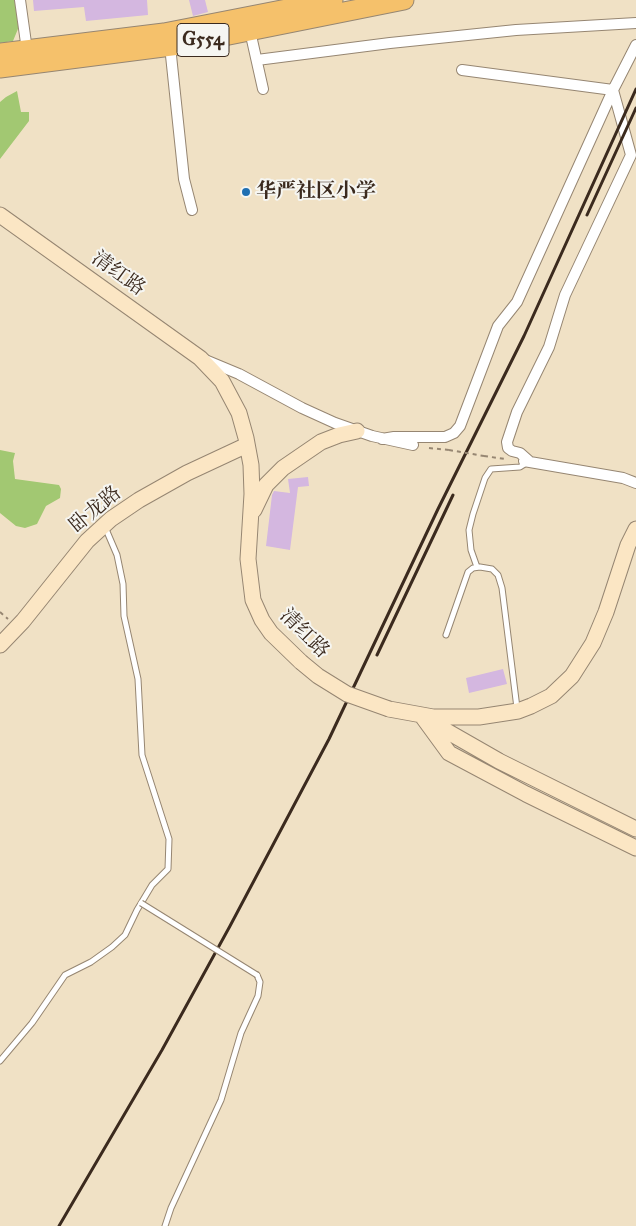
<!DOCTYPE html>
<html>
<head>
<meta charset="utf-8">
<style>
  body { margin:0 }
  canvas { display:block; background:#f0e1c5 }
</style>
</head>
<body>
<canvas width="636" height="1226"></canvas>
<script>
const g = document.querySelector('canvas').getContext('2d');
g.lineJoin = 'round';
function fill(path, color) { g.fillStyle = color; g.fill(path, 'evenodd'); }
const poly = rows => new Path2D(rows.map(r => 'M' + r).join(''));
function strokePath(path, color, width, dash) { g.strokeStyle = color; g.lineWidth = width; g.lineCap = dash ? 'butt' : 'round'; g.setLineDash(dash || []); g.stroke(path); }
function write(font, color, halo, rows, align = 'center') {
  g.font = font + ' "IM FELL Great Primer","Noto Serif SC",serif'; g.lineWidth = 4; g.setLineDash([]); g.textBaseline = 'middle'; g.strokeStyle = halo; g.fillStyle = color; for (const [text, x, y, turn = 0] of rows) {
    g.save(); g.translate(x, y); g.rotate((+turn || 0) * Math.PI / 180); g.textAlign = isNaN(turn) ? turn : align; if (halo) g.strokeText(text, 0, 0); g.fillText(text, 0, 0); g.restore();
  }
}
const green = poly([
  [0,0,15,0,20,24,13,41,0,43],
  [17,91,21,112,29,112,29,121,0,159,0,102,6,97],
  [0,450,15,453,13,461,15,479,59,485,61,489,60,498,46,506,37,524,25,528,16,526,0,513]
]);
const building = poly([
  [33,0,147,0,148,15,86,21,84,7,34,11],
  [189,0,205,0,208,12,193,16],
  [308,477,309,486,298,487,290,550,266,546,272,495,274,491,290,493,288,479],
  [503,669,507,684,469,693,466,678]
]);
const path = poly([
  [429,448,449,450],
  [484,456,505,459],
  [0,612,8,619]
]);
const lane = poly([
  [477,567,471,550,469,530,473,514,485,478,491,469,520,467,528,462],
  [446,635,468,572,473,568,480,567,492,569,498,575,502,588,517,708],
  [0,1061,32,1023,65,975,91,962,112,947,125,935,137,910,152,885,168,869,169,839,142,755,138,679,124,616,123,584,117,555,105,527],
  [165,1226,171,1208,221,1100,241,1033,258,996,260,982,257,975]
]);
const street = poly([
  [20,0,27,50],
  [250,31,263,89],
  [170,46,184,179,192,210],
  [257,60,390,43,516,30,636,23],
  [462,70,613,90,631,155,565,295,549,347,517,412,507,442,508,448,512,451,520,453,529,461],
  [203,359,239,374,302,408,335,423,372,436,413,445],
  [382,439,394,437,445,437,454,433,460,426,498,326,517,302,613,90,636,45],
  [524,461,623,478,636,483]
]);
const secondary = poly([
  [0,215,200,358,222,381,239,413,246,438,251,465,252,494,248,559,253,600,262,620,271,633,301,662],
  [254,510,266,485,283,468,321,442,339,435,357,431],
  [0,645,23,621,87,541,111,519,139,500,187,473,247,445],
  [389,709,433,717,479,717,518,711,531,706,551,696,572,676,593,643,606,612,628,545,636,529],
  [422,716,449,753,526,794,636,848],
  [429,721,499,761,636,829]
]);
const highway = poly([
  [0,53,164,33,333,0],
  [0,68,179,45,404,0]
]);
const rail = poly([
  [587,215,636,108],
  [377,655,453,495],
  [59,1226,162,1050,230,926,329,739,438,509,524,336,636,89]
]);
const pathBridge = poly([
  [449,450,484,456]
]);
const laneBridge = poly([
  [141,903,257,975]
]);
const secondaryBridge = poly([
  [301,662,318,676,347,694,389,709]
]);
const markers = [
  [246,192,5,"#1f6fb2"]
];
const shields = [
  [203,40,52]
];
const shieldNames = [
  ["G554",203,40]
];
const poiNames = [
  ["华严社区小学",256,192]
];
const streetNames = [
  ["清红路",118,274,36],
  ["卧龙路",96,510,-40],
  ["清红路",304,634,45]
];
fill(green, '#a2c872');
fill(building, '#d4b7e0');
strokePath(lane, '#968672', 7);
strokePath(street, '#968672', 12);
strokePath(secondary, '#968672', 17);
strokePath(highway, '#968672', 21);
strokePath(path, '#968672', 2, [4, 4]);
strokePath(lane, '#fff', 5);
strokePath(street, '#fff', 10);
strokePath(secondary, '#fbe6c4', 15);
strokePath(highway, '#f5c16b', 19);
strokePath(rail, '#3b2a1e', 3);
strokePath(laneBridge, '#968672', 7, []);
strokePath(secondaryBridge, '#968672', 17, []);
strokePath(pathBridge, '#968672', 2, [4, 4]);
strokePath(laneBridge, '#fff', 5);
strokePath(secondaryBridge, '#fbe6c4', 15);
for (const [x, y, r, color] of markers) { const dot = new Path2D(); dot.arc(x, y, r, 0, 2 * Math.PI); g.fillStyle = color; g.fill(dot); strokePath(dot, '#f6f6f2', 2); }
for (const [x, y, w] of shields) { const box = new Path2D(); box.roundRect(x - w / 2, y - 16.5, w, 33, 4); g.fillStyle = '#f6f6f2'; g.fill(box); strokePath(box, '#3b2a1e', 1); }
write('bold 19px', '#3b2a1e', null, shieldNames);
write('bold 20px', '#3b2a1e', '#f6f6f2', poiNames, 'left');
write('20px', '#3b2a1e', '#f6f6f2', streetNames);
</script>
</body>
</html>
